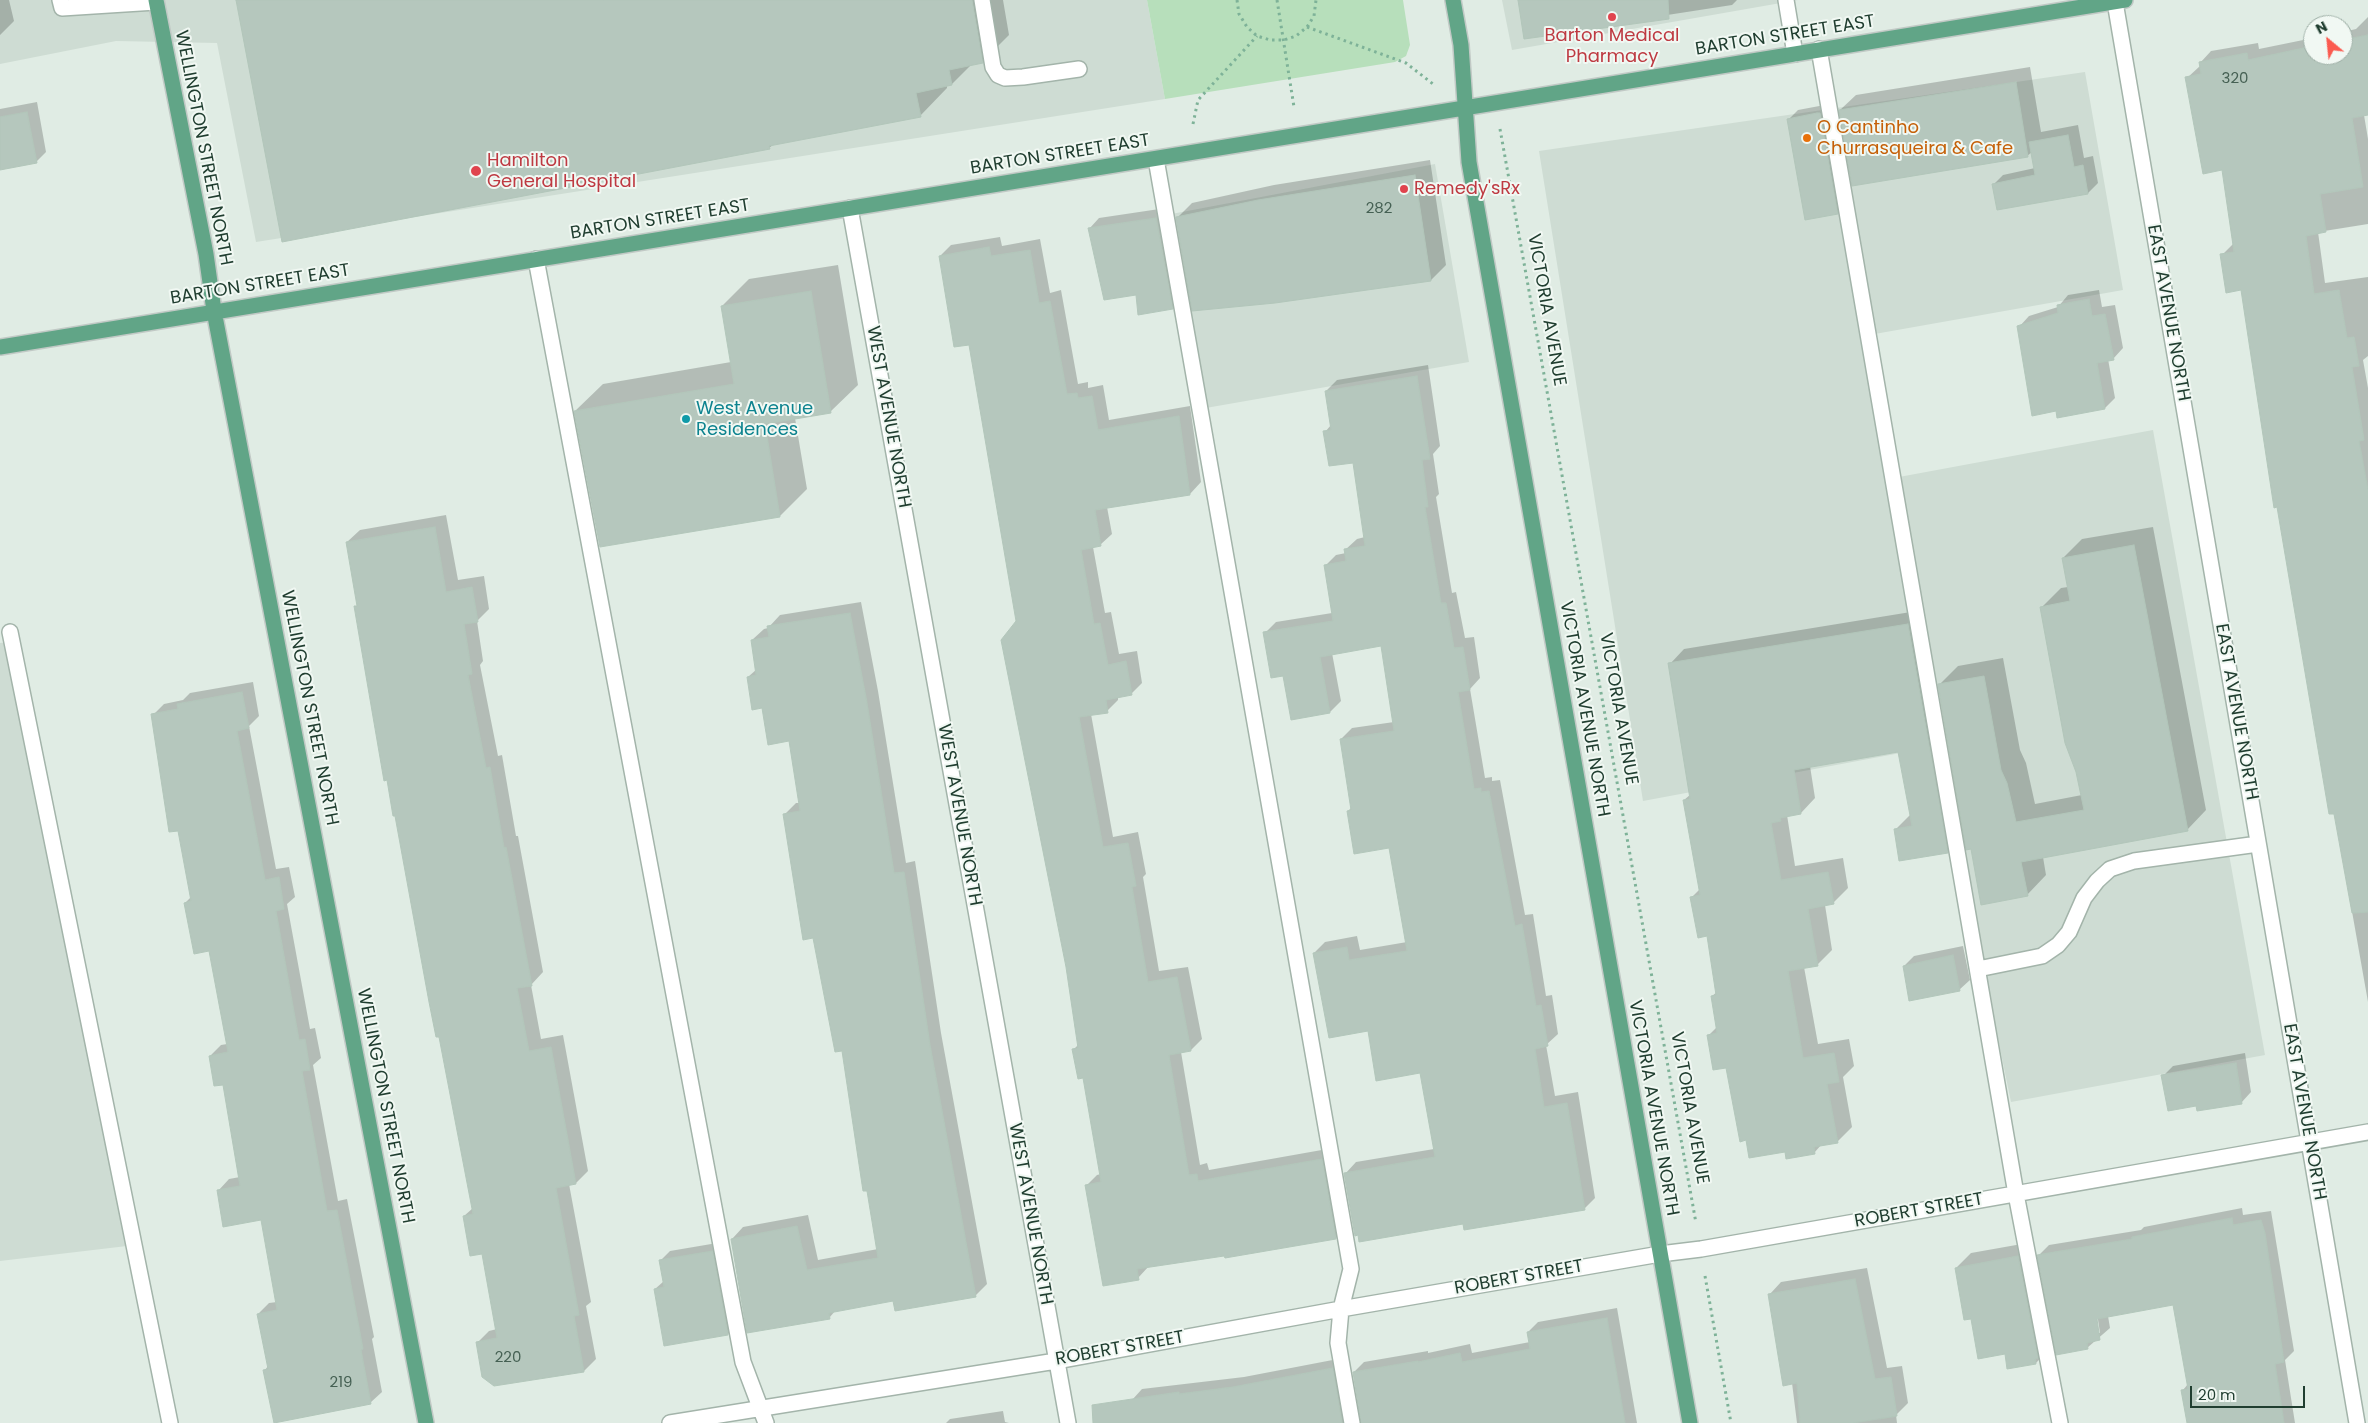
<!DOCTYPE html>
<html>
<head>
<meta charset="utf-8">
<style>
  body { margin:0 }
  #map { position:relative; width:2368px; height:1423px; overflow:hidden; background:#e0ece4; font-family:Poppins,sans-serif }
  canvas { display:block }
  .north { position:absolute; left:2303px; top:15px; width:50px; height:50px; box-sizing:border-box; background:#f1f8f3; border:1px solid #9daea5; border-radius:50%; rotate:332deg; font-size:14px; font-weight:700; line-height:20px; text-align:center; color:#203e30 }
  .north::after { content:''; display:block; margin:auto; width:18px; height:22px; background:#fb5a4f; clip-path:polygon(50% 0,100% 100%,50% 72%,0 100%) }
  .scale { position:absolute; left:2190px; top:1386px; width:115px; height:22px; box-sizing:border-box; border:2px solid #203e30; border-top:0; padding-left:6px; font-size:15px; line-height:18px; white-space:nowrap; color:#203e30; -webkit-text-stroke:4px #f1f8f3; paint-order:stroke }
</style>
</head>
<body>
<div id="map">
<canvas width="2368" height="1423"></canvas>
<div class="north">N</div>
<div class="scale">20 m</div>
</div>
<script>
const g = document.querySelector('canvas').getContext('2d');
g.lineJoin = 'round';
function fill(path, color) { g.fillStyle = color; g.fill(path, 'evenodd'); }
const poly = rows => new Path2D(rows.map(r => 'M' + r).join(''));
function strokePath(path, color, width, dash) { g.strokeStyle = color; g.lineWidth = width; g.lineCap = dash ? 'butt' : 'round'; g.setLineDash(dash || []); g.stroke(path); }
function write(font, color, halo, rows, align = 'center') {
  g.font = font + ' Poppins,sans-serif'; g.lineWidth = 4; g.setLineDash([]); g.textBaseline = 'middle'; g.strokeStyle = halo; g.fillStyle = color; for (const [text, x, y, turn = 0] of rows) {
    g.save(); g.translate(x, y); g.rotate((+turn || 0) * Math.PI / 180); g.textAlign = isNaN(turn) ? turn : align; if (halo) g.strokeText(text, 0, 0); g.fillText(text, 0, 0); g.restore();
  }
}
const built = poly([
  [0,0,1147,0,1165,99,256,242,217,43,116,41,0,64],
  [1502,0,1798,0,1512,50],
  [2085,72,2123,290,1869,335,1899,477,2153,430,2265,1055,2011,1102,1938,746,1643,801,1539,151],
  [1435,164,1469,362,1200,409,1166,215],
  [20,640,127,1246,0,1261,0,643]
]);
const green = poly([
  [1147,0,1403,0,1410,45,1406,56,1395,62,1165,99]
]);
const shadow = poly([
  [0,0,9,0,14,21,0,35],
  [238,0,1003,0,1009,35,982,62,972,64,952,84,947,85,947,88,920,116,774,144,769,148],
  [1520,0,1737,0,1732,5,1525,37],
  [2368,17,2368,114,2364,115,2368,139,2368,224,2318,232,2325,283,2368,277,2368,356,2363,360,2368,388,2368,1002,2242,289,2222,255,2233,244,2223,169,2187,78,2200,66,2200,63,2211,51,2258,43,2259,49,2313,38,2313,55,2343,55,2343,32,2356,29],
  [2030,67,2041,132,2078,125,2084,158,2093,156,2098,183,2088,193,1998,209,1993,185,2003,175,2035,168,2032,152,2027,156,1840,110,1856,95],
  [37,102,46,152,36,162,0,169,0,109],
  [1830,104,1847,203,1837,213,1788,120,1798,110],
  [1430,160,1446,265,1431,280,1274,301,1177,218,1192,203,1274,185],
  [1166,208,1182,298,1172,308,1137,294,1089,229,1099,218],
  [1000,237,1002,246,1040,239,1050,293,1061,290,1078,384,1088,382,1088,388,1103,385,1109,420,1190,406,1201,482,1190,494,1107,507,1112,534,1100,545,1093,547,1105,613,1111,612,1119,654,1137,651,1142,683,1131,694,1118,697,1118,700,1107,711,1091,714,1113,837,1138,832,1146,874,1143,877,1159,971,1188,967,1202,1039,1191,1050,1181,1052,1200,1165,1207,1163,1209,1170,1333,1148,1347,1227,1336,1238,1149,1266,1138,1278,1086,1186,1097,1175,1101,1174,1084,1076,1074,1049,1079,1044,1017,621,970,344,940,256,951,245],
  [838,265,858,385,830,412,795,418,807,489,780,516,575,411,603,384,731,362,722,306,749,279],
  [2099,290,2102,307,2115,305,2123,348,2113,359,2108,359,2115,398,2105,408,2057,409,2019,327,2029,316,2058,307,2068,295],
  [1428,365,1440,446,1433,454,1439,494,1436,497,1452,593,1456,592,1465,638,1474,637,1480,678,1470,689,1485,778,1492,777,1492,781,1500,780,1525,915,1533,914,1546,996,1552,995,1558,1034,1546,1045,1555,1096,1578,1092,1595,1198,1584,1209,1464,1223,1345,1174,1356,1162,1434,1149,1421,1072,1369,1029,1314,953,1325,942,1357,936,1360,950,1407,942,1390,847,1348,811,1352,807,1341,739,1352,728,1394,722,1382,644,1332,653,1341,701,1330,712,1284,675,1265,633,1276,622,1332,613,1325,566,1336,555,1346,553,1345,550,1357,539,1365,537,1354,461,1325,432,1331,425,1326,391,1337,380],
  [446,515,458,580,484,576,489,609,477,621,483,661,480,665,498,756,502,755,516,836,518,836,543,972,531,985,541,1039,563,1035,588,1171,576,1183,569,1184,591,1302,586,1306,596,1359,584,1371,477,1343,489,1331,497,1329,483,1252,464,1216,473,1208,356,607,358,604,347,542,360,530],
  [2153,527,2206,810,2187,830,2043,857,2046,875,2027,895,1939,685,1958,666,2003,658,2020,750,2026,763,2035,804,2082,795,2042,607,2061,588,2068,587,2063,558,2082,539],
  [861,602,878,691,906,863,915,861,941,1033,987,1284,975,1296,894,1300,836,1310,829,1318,732,1239,743,1227,808,1215,818,1260,878,1249,843,1049,784,815,796,803,800,803,790,740,763,706,748,677,757,669,752,640,764,629,768,628,780,615],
  [1923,610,1962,837,1947,852,1895,830,1911,814,1899,751,1810,766,1815,798,1801,813,1787,815,1795,866,1843,858,1848,888,1833,903,1825,905,1832,950,1817,965,1804,967,1818,1044,1849,1039,1854,1066,1843,1077,1852,1127,1837,1142,1822,1144,1814,1153,1786,1151,1709,1035,1717,1027,1712,996,1717,992,1708,934,1692,897,1700,889,1684,800,1691,794,1670,664,1684,649],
  [253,682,259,716,249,726,276,869,289,867,295,897,287,904,310,1029,315,1028,321,1058,313,1065,338,1201,347,1199,374,1337,372,1339,382,1392,370,1403,265,1370,268,1366,258,1314,269,1303,277,1302,262,1219,218,1191,229,1179,240,1177,224,1083,210,1056,221,1045,227,1044,210,950,185,903,191,897,179,829,153,715,164,704,183,700,190,693],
  [1963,946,1970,980,1959,990,1904,966,1914,956],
  [2245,1053,2251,1092,2241,1103,2197,1105,2163,1076,2173,1066],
  [2242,1208,2243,1215,2271,1211,2294,1351,2285,1360,2295,1423,2188,1423,2183,1390,2188,1384,2174,1304,2108,1316,2110,1328,2087,1348,2039,1255,2049,1245,2141,1230,2144,1227],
  [2094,1313,2097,1313,2100,1333,2098,1333],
  [723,1242,738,1324,728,1334,665,1344,655,1289,664,1281,660,1261,670,1251],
  [2033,1242,2053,1342,2051,1347,2036,1363,2008,1368,2006,1353,1972,1318,1956,1268,1971,1253],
  [1867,1268,1887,1368,1902,1366,1908,1403,1896,1415,1897,1423,1797,1423,1792,1383,1770,1294,1781,1282],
  [1617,1308,1637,1423,1126,1423,1132,1400,1142,1389,1244,1377,1343,1358,1359,1422,1363,1422,1354,1372,1364,1362,1428,1351,1428,1353,1470,1344,1472,1353,1530,1342,1528,1332,1538,1322],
  [1003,1411,1005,1422,1009,1423,946,1423,950,1419]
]);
const building = poly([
  [236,0,972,0,983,63,949,70,952,85,916,93,921,117,769,146,770,149,282,242,236,0],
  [1518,0,1668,0,1669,19,1524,39,1518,0],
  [2368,35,2368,115,2352,118,2363,187,2320,194,2326,232,2306,236,2314,294,2339,290,2347,338,2354,337,2359,366,2352,367,2364,440,2359,441,2368,490,2368,912,2352,913,2334,814,2329,814,2277,507,2274,508,2241,290,2226,293,2220,254,2234,252,2222,170,2203,174,2185,77,2201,74,2199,62,2247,53,2248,60,2313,46,2313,55,2343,55,2343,40,2368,35],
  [2016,82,2028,157,1852,186,1839,110,2016,82],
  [27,112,37,163,0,170,0,117,27,112],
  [1817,113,1820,113,1838,214,1805,220,1787,119,1817,113],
  [2068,135,2074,167,2083,165,2088,194,1997,210,1992,184,2035,175,2029,142,2068,135],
  [1415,175,1431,281,1275,303,1192,311,1176,217,1258,200,1415,175],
  [1156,218,1173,309,1138,315,1136,295,1104,300,1088,228,1156,218],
  [989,247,991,256,1030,250,1039,303,1050,301,1067,394,1077,393,1078,398,1092,396,1098,430,1179,416,1190,495,1095,510,1101,546,1081,550,1094,624,1100,623,1108,665,1126,661,1132,695,1106,700,1108,713,1079,717,1103,847,1128,843,1136,886,1132,887,1148,982,1177,977,1191,1051,1169,1055,1189,1175,1197,1174,1198,1181,1322,1159,1336,1239,1225,1258,1224,1256,1137,1269,1139,1280,1103,1286,1085,1185,1101,1182,1083,1078,1078,1079,1072,1049,1078,1048,1066,967,1001,640,1016,621,969,345,954,347,939,256,989,247],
  [811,291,831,413,765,424,780,517,600,547,574,411,734,384,721,306,811,291],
  [2089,299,2092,316,2105,314,2114,360,2097,363,2105,409,2057,418,2056,411,2032,416,2017,326,2058,313,2057,305,2089,299],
  [1417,376,1430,459,1422,460,1428,507,1425,507,1441,603,1446,603,1454,648,1463,647,1470,690,1458,692,1474,789,1481,788,1481,792,1489,791,1515,926,1522,924,1536,1006,1541,1005,1548,1046,1535,1049,1544,1107,1567,1103,1585,1210,1464,1230,1463,1224,1359,1242,1358,1235,1355,1236,1344,1173,1435,1157,1420,1073,1376,1081,1368,1031,1329,1038,1313,953,1347,947,1349,960,1407,951,1389,848,1354,854,1347,811,1351,810,1340,739,1394,731,1381,646,1320,657,1330,713,1291,720,1283,676,1271,678,1263,632,1333,621,1324,565,1346,561,1344,549,1365,546,1353,463,1329,466,1323,431,1331,430,1325,391,1417,376],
  [435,527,446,592,472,587,478,622,464,624,472,674,468,675,486,768,490,767,504,848,506,847,532,986,517,988,529,1051,551,1047,576,1184,556,1188,579,1315,574,1316,584,1372,494,1386,482,1377,476,1342,497,1338,482,1254,470,1256,463,1216,473,1214,439,1037,436,1037,429,1002,395,816,393,816,387,780,384,781,354,606,357,606,346,542,435,527],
  [2134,545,2188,831,2021,862,2028,896,1981,905,1971,849,1966,850,1938,684,1984,676,2001,770,2007,783,2016,822,2084,810,2076,772,2065,743,2040,607,2070,601,2062,558,2134,545],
  [850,613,867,703,894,873,904,872,930,1045,976,1297,895,1311,893,1301,829,1313,830,1319,747,1333,731,1239,797,1226,807,1270,878,1258,867,1191,863,1191,842,1051,835,1052,813,938,803,940,783,814,800,811,789,741,768,745,762,708,752,710,747,677,756,675,751,640,769,637,767,626,850,613],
  [1908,624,1948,853,1899,861,1894,829,1912,826,1898,752,1794,770,1801,814,1780,818,1781,821,1771,823,1781,880,1828,872,1834,904,1808,909,1818,966,1788,971,1803,1058,1834,1053,1839,1082,1827,1084,1838,1143,1814,1147,1815,1154,1786,1159,1785,1152,1749,1158,1746,1140,1740,1142,1726,1068,1713,1070,1707,1035,1717,1033,1711,996,1716,995,1707,936,1698,938,1690,897,1700,895,1683,800,1690,799,1668,663,1908,624],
  [242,692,249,728,237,731,265,880,279,877,284,909,276,911,299,1040,305,1039,310,1070,302,1071,327,1211,337,1210,363,1349,361,1350,371,1404,274,1423,263,1370,268,1369,257,1314,277,1310,261,1220,223,1227,217,1190,240,1186,223,1085,214,1086,209,1056,228,1052,209,951,194,954,184,903,191,901,178,831,169,832,151,714,178,709,177,704,242,692],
  [1953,955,1960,991,1909,1001,1903,966,1953,955],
  [2236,1063,2242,1104,2197,1111,2196,1106,2168,1111,2161,1075,2236,1063],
  [2232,1218,2233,1225,2261,1220,2265,1233,2284,1362,2275,1364,2284,1423,2187,1423,2181,1390,2188,1389,2173,1305,2097,1319,2100,1340,2087,1343,2088,1349,2056,1355,2037,1255,2132,1239,2132,1237,2232,1218],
  [713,1251,728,1335,664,1346,654,1289,664,1287,659,1260,713,1251],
  [2018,1256,2038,1358,2035,1359,2036,1364,2007,1369,2005,1354,1978,1359,1971,1319,1964,1320,1955,1268,2018,1256],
  [1855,1279,1875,1379,1891,1377,1897,1416,1852,1423,1800,1423,1797,1383,1783,1386,1768,1294,1855,1279],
  [1607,1318,1625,1423,1361,1423,1353,1372,1418,1361,1418,1362,1460,1353,1462,1362,1530,1349,1527,1332,1607,1318],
  [1333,1368,1342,1423,1093,1423,1092,1405,1179,1392,1179,1394,1233,1387,1333,1368]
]);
const path = poly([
  [1237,0,1239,14,1247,27,1257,36,1270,40,1284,40,1296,36,1307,27,1314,16,1316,0],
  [1277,0,1294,107],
  [1307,27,1406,63,1433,84],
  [1193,124,1198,100,1257,36],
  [1500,129,1696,1223],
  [1705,1276,1731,1423]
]);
const minor = poly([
  [60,0,62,8,156,2],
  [982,0,993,67,998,75,1005,78,1023,77,1079,69],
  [1786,0,1795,54],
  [2115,2,2357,1423],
  [1819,49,2016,1194,2060,1423],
  [1156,159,1351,1269,1341,1309,1338,1343,1352,1423],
  [850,208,1068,1423],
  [536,259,743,1362,766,1423],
  [10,632,170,1423],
  [1978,969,2042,956,2058,945,2069,932,2084,898,2097,881,2110,869,2134,861,2258,844],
  [670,1423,1056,1361,1341,1309,1660,1254,1701,1249,2368,1132]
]);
const major = poly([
  [156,0,206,254,214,311,426,1423],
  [1453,0,1461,45,1469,162,1690,1423],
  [0,347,2125,0]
]);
const markers = [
  [1612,17,5,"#e0444e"],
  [1807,138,5,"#e8710a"],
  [476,171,6,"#e0444e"],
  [1404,189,5,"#e0444e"],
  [686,419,5,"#0f9aa8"]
];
const numberNames = [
  ["320",2235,79],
  ["282",1379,209],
  ["220",508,1358],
  ["219",341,1383]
];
const healthNames = [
  ["Barton Medical",1612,36,"center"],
  ["Pharmacy",1612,57,"center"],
  ["Hamilton",487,161],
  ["General Hospital",487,182],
  ["Remedy'sRx",1414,189]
];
const streetNames = [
  ["BARTON STREET EAST",1785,36,-9],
  ["WELLINGTON STREET NORTH",203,148,79],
  ["BARTON STREET EAST",1060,155,-9],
  ["BARTON STREET EAST",660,220,-9],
  ["BARTON STREET EAST",260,285,-9],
  ["VICTORIA AVENUE",1546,310,80],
  ["EAST AVENUE NORTH",2168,313,80],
  ["WEST AVENUE NORTH",888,417,80],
  ["WELLINGTON STREET NORTH",309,708,79],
  ["VICTORIA AVENUE NORTH",1584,709,80],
  ["VICTORIA AVENUE",1618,709,80],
  ["EAST AVENUE NORTH",2236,712,80],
  ["WEST AVENUE NORTH",959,815,80],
  ["WELLINGTON STREET NORTH",385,1106,79],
  ["VICTORIA AVENUE NORTH",1653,1108,80],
  ["VICTORIA AVENUE",1689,1108,80],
  ["EAST AVENUE NORTH",2304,1112,80],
  ["ROBERT STREET",1919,1211,-10],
  ["WEST AVENUE NORTH",1030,1214,80],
  ["ROBERT STREET",1519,1278,-10],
  ["ROBERT STREET",1120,1349,-10]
];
const foodNames = [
  ["O Cantinho",1817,128],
  ["Churrasqueira & Cafe",1817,149]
];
const cultureNames = [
  ["West Avenue",696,409],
  ["Residences",696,430]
];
fill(built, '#cedcd3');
fill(green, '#b7dfbb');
fill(shadow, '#0003');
fill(building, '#b5c7bd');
strokePath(building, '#b2c6ba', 1);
strokePath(minor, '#a3b4aa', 18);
strokePath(major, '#c1c9c5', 18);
strokePath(path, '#7eb298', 3, [2.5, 4]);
strokePath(minor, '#fff', 15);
strokePath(major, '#61a587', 15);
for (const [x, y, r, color] of markers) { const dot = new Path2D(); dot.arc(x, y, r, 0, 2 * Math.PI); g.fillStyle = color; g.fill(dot); strokePath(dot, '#f1f8f3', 2); }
write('15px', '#456053', null, numberNames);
write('18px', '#be3a42', '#f1f8f3', healthNames, 'left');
write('18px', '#203e30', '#f1f8f3', streetNames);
write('18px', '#c56008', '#f1f8f3', foodNames, 'left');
write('18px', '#0d838f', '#f1f8f3', cultureNames, 'left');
</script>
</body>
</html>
